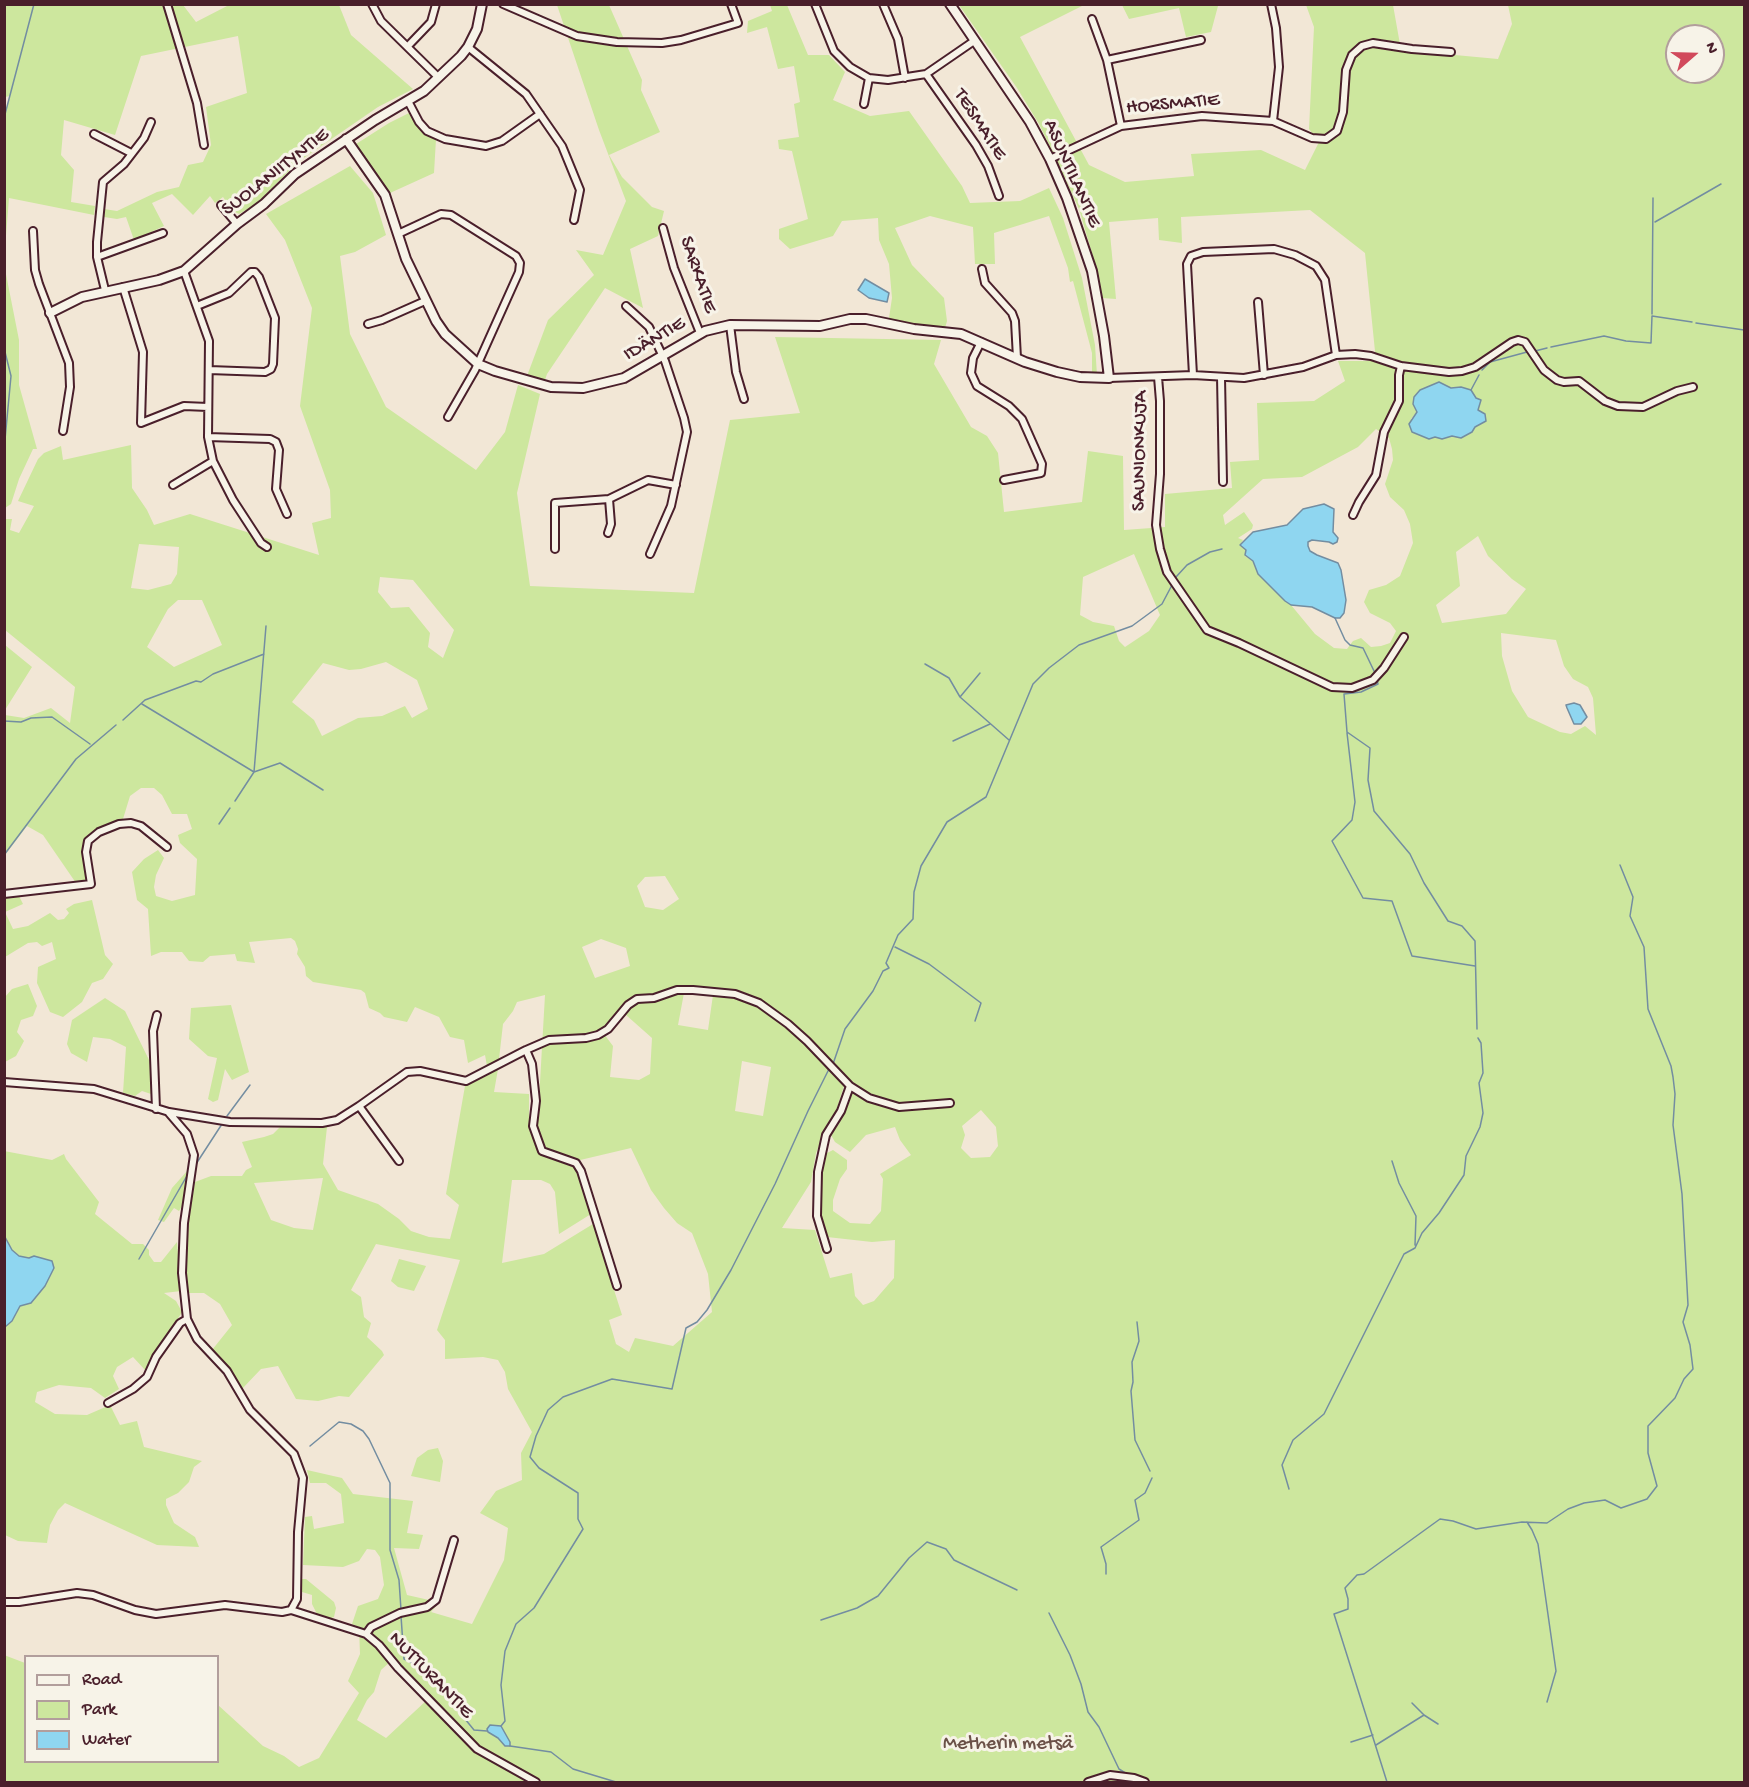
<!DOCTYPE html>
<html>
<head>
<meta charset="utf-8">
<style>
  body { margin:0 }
  #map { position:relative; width:1749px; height:1787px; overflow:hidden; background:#f2e7d6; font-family:"Gochi Hand",sans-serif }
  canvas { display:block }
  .frame { position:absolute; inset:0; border:6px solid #4a1f2b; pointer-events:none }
  .legend { position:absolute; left:24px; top:1655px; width:195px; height:108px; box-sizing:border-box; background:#f7f3e8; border:2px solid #b29e9c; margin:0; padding:8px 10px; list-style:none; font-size:18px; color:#4a1f2b }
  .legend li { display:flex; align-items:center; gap:12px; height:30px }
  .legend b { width:30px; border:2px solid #b29e9c }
  .north { position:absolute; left:1665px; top:24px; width:60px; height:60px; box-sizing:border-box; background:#f7f3e8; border:2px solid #b29e9c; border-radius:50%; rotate:70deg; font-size:16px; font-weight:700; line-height:24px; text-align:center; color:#4a1f2b }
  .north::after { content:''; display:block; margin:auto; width:21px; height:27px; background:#d1495b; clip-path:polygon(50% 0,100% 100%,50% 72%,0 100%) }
</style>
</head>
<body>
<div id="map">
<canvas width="1749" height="1787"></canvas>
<div class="frame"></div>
<ul class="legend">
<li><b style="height:8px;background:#f7f3e8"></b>Road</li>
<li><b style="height:16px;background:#cde79e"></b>Park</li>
<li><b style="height:16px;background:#8fd6f0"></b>Water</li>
</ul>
<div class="north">N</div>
</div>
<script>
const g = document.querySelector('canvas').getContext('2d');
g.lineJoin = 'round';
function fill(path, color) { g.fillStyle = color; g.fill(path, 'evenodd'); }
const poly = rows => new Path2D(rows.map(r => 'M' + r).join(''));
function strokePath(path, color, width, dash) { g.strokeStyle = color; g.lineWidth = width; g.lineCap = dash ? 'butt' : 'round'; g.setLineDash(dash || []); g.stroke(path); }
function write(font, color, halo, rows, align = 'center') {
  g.font = font + ' "Gochi Hand",sans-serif'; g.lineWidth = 6; g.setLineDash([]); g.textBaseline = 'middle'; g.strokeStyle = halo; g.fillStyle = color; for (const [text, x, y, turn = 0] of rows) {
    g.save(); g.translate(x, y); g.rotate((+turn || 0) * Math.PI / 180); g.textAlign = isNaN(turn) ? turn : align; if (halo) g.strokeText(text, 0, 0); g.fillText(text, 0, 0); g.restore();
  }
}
const green = poly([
  [4,5,183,5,196,22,229,5,339,5,351,35,413,89,378,107,298,162,255,205,239,214,233,211,223,197,215,203,210,196,193,215,172,194,152,203,164,226,134,240,126,217,117,219,104,217,104,209,117,211,157,192,179,187,188,165,203,162,211,145,206,107,247,93,238,36,141,56,115,135,64,120,61,155,74,170,71,202,95,206,94,215,9,198,5,248,4,118,10,96,5,97],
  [557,5,609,5,642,80,641,90,660,132,609,155,622,177,652,207,664,211,658,236,630,249,643,308,605,288,547,374,545,380,527,376,548,320,594,275,576,250,603,255,626,201,599,130],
  [770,5,787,5,808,55,829,55,845,72,833,100,870,116,909,111,962,186,970,203,1020,201,1049,188,1063,218,1082,278,1095,345,1097,375,1092,375,1092,353,1073,281,1070,282,1068,268,1049,216,994,233,995,264,975,264,973,227,930,216,895,228,912,265,944,298,947,321,945,328,898,322,889,318,892,298,889,264,879,240,878,218,842,221,833,236,790,249,779,239,779,229,808,219,792,151,779,149,778,140,799,137,794,104,800,102,794,66,778,69,767,27,747,33,748,21,772,11],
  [959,5,1084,5,1020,37,1089,165,1125,182,1194,176,1191,154,1261,150,1305,170,1319,142,1309,129,1314,27,1306,5,1393,5,1401,50,1498,59,1512,24,1508,5,1744,5,1744,1782,5,1782,4,1655,25,1663,26,1762,218,1762,218,1705,263,1746,284,1756,299,1767,319,1758,359,1693,348,1681,360,1654,359,1627,352,1624,358,1606,378,1599,384,1585,380,1557,375,1550,367,1549,359,1561,343,1567,303,1565,305,1517,312,1516,314,1529,344,1523,341,1494,326,1483,310,1483,307,1470,342,1478,353,1494,413,1501,407,1533,423,1535,419,1549,394,1548,407,1595,429,1600,437,1605,431,1612,472,1624,504,1560,508,1528,480,1513,496,1491,522,1480,521,1453,532,1432,508,1389,505,1372,498,1360,483,1357,445,1359,445,1340,437,1330,460,1260,376,1244,351,1290,361,1297,364,1317,371,1323,367,1337,382,1351,384,1355,349,1397,339,1396,318,1401,296,1399,278,1366,261,1369,242,1389,231,1369,212,1350,232,1325,220,1304,204,1293,188,1293,186,1269,189,1218,195,1182,211,1176,242,1176,246,1170,252,1167,242,1142,264,1137,273,1134,280,1127,327,1127,323,1164,338,1190,378,1204,399,1219,411,1231,429,1237,450,1239,459,1205,446,1194,465,1086,498,1069,494,1092,529,1094,529,1118,538,1117,545,995,517,1002,513,1011,503,1024,499,1059,487,1066,485,1055,468,1063,464,1040,450,1037,439,1017,415,1007,407,1022,384,1017,380,1013,369,1008,365,993,361,990,313,982,306,976,305,967,297,954,298,949,295,941,291,938,249,942,255,963,237,961,235,954,210,956,203,962,189,961,182,952,161,952,151,956,148,909,137,900,132,872,144,859,158,850,164,858,156,875,154,887,156,896,172,901,195,895,197,859,180,843,178,835,192,829,187,814,172,814,162,795,154,788,141,788,130,796,123,819,98,828,85,839,84,868,86,876,85,880,76,883,43,835,27,826,5,855,5,715,24,718,51,708,70,723,75,687,5,630,5,519,12,519,10,530,19,533,34,506,18,501,38,459,44,453,61,446,63,460,131,445,132,488,147,510,154,525,190,514,319,555,312,523,331,518,330,490,300,406,312,308,285,240,266,214,350,166,373,193,386,235,355,252,340,256,350,334,386,407,476,470,505,432,518,385,540,394,517,493,530,586,694,593,730,420,800,413,775,337,941,340,934,364,971,427,987,436,998,453,1004,512,1082,502,1088,451,1123,456,1124,530,1165,527,1165,494,1232,488,1230,462,1259,460,1257,403,1314,401,1345,381,1338,361,1376,361,1365,253,1310,210,1181,217,1182,243,1159,240,1158,218,1109,222,1116,299,1102,298,1094,260,1079,209,1058,163,1039,124,1017,88],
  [1677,36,1713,36,1713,72,1677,72],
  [1439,382,1451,388,1461,387,1471,391,1476,398,1478,410,1452,436,1442,439,1435,437,1411,419,1417,412,1414,397,1420,390],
  [1376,429,1389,438,1392,449,1393,460,1385,484,1390,497,1404,510,1410,524,1413,543,1400,576,1386,585,1369,590,1364,602,1370,613,1390,623,1396,631,1390,643,1381,646,1371,647,1361,638,1353,641,1347,649,1334,648,1315,634,1291,605,1285,601,1258,574,1253,561,1245,556,1246,550,1240,545,1243,540,1238,538,1252,529,1253,525,1244,512,1225,525,1223,515,1263,479,1302,477,1358,447],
  [1478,536,1488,556,1512,579,1526,589,1506,614,1442,623,1436,605,1460,586,1456,552],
  [139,544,179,547,177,574,171,584,148,590,131,588],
  [1134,554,1160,615,1149,631,1125,647,1119,641,1114,626,1093,622,1080,615,1083,577],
  [380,577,413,580,454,630,443,658,428,647,430,633,409,607,391,608,378,592],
  [178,600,202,600,222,645,174,667,147,647,168,609],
  [1501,633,1556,640,1564,666,1573,679,1588,687,1593,698,1596,735,1585,726,1571,734,1560,732,1528,717,1512,691,1502,656],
  [386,662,417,680,428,709,412,718,405,706,382,716,358,718,322,736,314,720,292,702,323,663,349,670,361,669],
  [665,876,679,899,663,910,645,907,637,886,645,877],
  [601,939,626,948,630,966,595,978,582,947],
  [694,992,713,995,708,1030,678,1025,684,993],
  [626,1015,652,1038,650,1074,639,1080,610,1077,613,1046,604,1034],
  [742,1061,771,1067,763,1116,735,1111],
  [844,1086,850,1093,839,1124,831,1135,835,1142,850,1152,866,1135,895,1127,900,1140,911,1155,880,1174,883,1179,881,1211,870,1224,850,1223,833,1211,833,1200,840,1179,847,1169,847,1160,833,1150,823,1155,820,1199,822,1224,827,1237,872,1242,895,1240,894,1278,874,1301,863,1305,855,1296,852,1273,830,1278,815,1230,782,1228,811,1182,816,1153,829,1121,836,1111],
  [981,1110,996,1127,998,1146,990,1157,971,1158,961,1148,965,1135,962,1126],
  [631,1148,651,1190,664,1208,677,1223,692,1233,708,1274,712,1312,673,1346,635,1338,629,1352,616,1344,609,1320,622,1315,593,1224,544,1254,502,1263,512,1180,541,1180,550,1184,555,1192,559,1234,591,1214,576,1167,576,1161],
  [323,1178,313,1230,294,1228,271,1220,254,1183],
  [390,1662,427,1700,386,1738,357,1720,367,1700,374,1692,381,1670],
  [1122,5,1223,5,1218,6,1211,32,1186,37,1179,8,1129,19],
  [411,112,423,132,436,139,434,173,390,193,356,144,389,123],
  [4,264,19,340,19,385,37,449,33,449,19,479,11,504,5,508],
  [5,645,32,667,5,710],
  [19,896,23,904,5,912,13,929,28,926,50,913,58,920,64,919,69,913,66,909,74,904,92,900,105,955,113,964,103,979,92,983,82,1002,63,1017,50,1012,37,983,38,967,56,959,52,942,42,946,37,942,28,943,5,957,5,898],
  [28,984,37,1006,33,1016,21,1020,17,1032,24,1041,16,1056,5,1062,5,997,12,989],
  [105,998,125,1011,150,1062,151,1094,142,1091,135,1096,123,1093,126,1047,110,1039,93,1037,87,1062,71,1053,67,1044,72,1020],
  [231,1005,249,1072,232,1080,225,1069,218,1100,213,1102,208,1099,217,1058,208,1056,189,1039,191,1008],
  [4,1151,52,1160,64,1154,66,1159,99,1202,95,1214,132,1244,143,1244,149,1250,149,1255,154,1262,161,1262,177,1242,181,1291,164,1293,176,1301,182,1312,146,1371,133,1357,117,1367,113,1376,119,1389,105,1398,91,1388,59,1385,37,1392,35,1402,55,1414,87,1415,110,1405,120,1425,137,1421,144,1447,202,1461,194,1467,189,1482,178,1493,166,1499,166,1505,174,1523,195,1537,199,1547,157,1545,65,1503,58,1510,50,1525,47,1543,18,1541,5,1535,5,1327,12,1321,20,1306,31,1303,49,1279,54,1268,52,1261,34,1256,29,1258,19,1256,12,1250,5,1237],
  [188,1170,182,1206,179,1211,174,1208,164,1222,158,1220,172,1188],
  [399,1259,426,1266,414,1291,398,1287,391,1281],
  [438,1448,443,1461,440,1482,411,1476,417,1458,428,1450],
  [302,1579,306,1579,334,1602,336,1608,334,1617,329,1619,317,1614,312,1604,312,1595,302,1592]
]);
const water = poly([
  [865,279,889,293,887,302,869,298,858,290,865,279],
  [1439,382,1451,388,1461,387,1471,390,1476,398,1481,400,1478,410,1485,414,1486,421,1475,427,1472,432,1461,438,1452,436,1442,439,1435,437,1429,439,1412,432,1409,424,1417,412,1413,404,1414,397,1420,390,1439,382],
  [1324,504,1334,509,1333,532,1338,538,1337,542,1333,544,1329,542,1312,540,1308,542,1308,546,1310,551,1317,555,1338,563,1341,570,1346,600,1344,613,1340,618,1335,618,1312,607,1291,605,1285,601,1258,574,1253,561,1245,555,1246,550,1240,545,1253,532,1287,525,1303,509,1324,504],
  [1574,703,1580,705,1587,717,1581,724,1574,724,1567,708,1566,705,1574,703],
  [5,1237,12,1250,19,1256,29,1258,34,1256,52,1261,54,1268,45,1286,31,1303,20,1306,12,1321,5,1327,5,1237],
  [490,1725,501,1726,510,1742,510,1746,505,1746,498,1738,488,1732,487,1729,490,1725]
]);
const stream = poly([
  [4,118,34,4],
  [1655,222,1721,184],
  [1652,314,1653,198],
  [1696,323,1744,330,1744,327],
  [1551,347,1604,336,1626,341,1651,343,1652,316,1692,322],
  [4,348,11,376,4,450],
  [1535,351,1547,348],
  [1482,370,1490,362,1527,352],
  [1471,390,1479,375],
  [1176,577,1187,565,1210,552,1222,549],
  [1335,618,1345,640,1350,645,1363,648,1375,673],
  [925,664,949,678,960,697,1009,740],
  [1377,680,1378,684,1361,692,1344,694,1347,732,1370,748,1368,780,1374,811,1410,854,1424,883,1448,921,1462,926,1475,941,1477,1029],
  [960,697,980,673],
  [142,704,254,772,280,763,323,790],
  [123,720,145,700,196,681,201,682,213,674,264,654],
  [4,721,21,722,31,718,52,717,90,744],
  [1347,733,1355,802,1352,820,1332,841,1363,898,1392,901,1412,956,1475,966],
  [953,741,990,724],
  [235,801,254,772,266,626],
  [219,824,230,808],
  [4,855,76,759,116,725],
  [895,947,929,964,981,1003,975,1021],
  [833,1064,845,1029,873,991,883,971,889,968,886,963,898,935,913,919,914,892,921,866,947,822,986,797,1033,684,1049,668,1079,645,1132,626,1162,604,1172,585],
  [227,1116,250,1085],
  [1392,1161,1399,1183,1416,1216,1415,1245],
  [196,1164,222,1124],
  [139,1259,188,1174],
  [1137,1322,1139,1341,1132,1362,1133,1382,1131,1391,1135,1440,1150,1471],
  [310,1446,339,1422,351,1424,363,1431,369,1439,390,1483,390,1550,399,1580,401,1610],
  [1289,1489,1282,1465,1293,1440,1324,1414,1404,1254,1415,1248,1422,1233,1439,1213,1464,1175,1466,1156,1480,1127,1483,1113,1479,1083,1483,1073,1481,1043,1478,1038],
  [1527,1522,1532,1530,1538,1544,1556,1671,1547,1702],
  [1106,1574,1106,1564,1101,1547,1139,1520,1135,1500,1145,1493,1152,1478],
  [1049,1613,1070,1655,1081,1684,1088,1712,1099,1727,1119,1769,1127,1774],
  [401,1616,404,1659,416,1665,430,1676,474,1730,487,1731],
  [821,1620,857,1608,878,1596,909,1558,927,1542,946,1549,954,1560,1017,1590],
  [1424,1715,1438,1724],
  [501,1726,505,1721,501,1685,505,1651,516,1624,534,1608,583,1529,578,1519,578,1493,539,1468,530,1457,536,1436,548,1410,563,1397,612,1379,672,1389,686,1328,697,1322,707,1310,731,1270,775,1184,808,1111,829,1069],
  [1351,1742,1373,1735],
  [1376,1745,1424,1715,1412,1703],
  [510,1746,551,1752,573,1769,616,1782],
  [1387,1782,1334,1614,1348,1609,1348,1599,1345,1588,1357,1575,1364,1574,1440,1519,1453,1521,1476,1529,1522,1522,1547,1523,1568,1509,1584,1503,1605,1500,1621,1508,1647,1499,1657,1486,1648,1453,1648,1426,1675,1398,1684,1379,1693,1369,1690,1345,1683,1322,1688,1305,1682,1194,1673,1125,1675,1094,1673,1077,1671,1066,1648,1009,1644,947,1630,916,1633,897,1620,865]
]);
const minor = poly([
  [167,4,197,103,204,145],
  [372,4,381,21,438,77],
  [503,4,577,36,617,42,662,43,681,40,738,23,731,4],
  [815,4,834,51,850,67,869,78,888,80,926,74,974,41],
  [883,4,898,39,905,78],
  [1271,4,1276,28,1279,67,1273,121],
  [1092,19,1107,60,1121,126],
  [408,46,431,22,436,4],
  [468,47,526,94,562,146,580,190,574,220],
  [1107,60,1201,40],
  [926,74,976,145,988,166,999,196],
  [408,101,419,122,427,131,445,139,486,146,502,141,540,114],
  [864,104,869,78],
  [94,134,131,153],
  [1050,159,1121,126,1202,116,1273,121,1312,138,1326,139,1337,131,1343,112,1346,70,1352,55,1362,46,1373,43,1412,49,1451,52],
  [221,205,237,224],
  [663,228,674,268,700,333],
  [33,231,35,270,39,284,69,363,70,387,63,431],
  [398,234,441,214,451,215,516,256,520,263,519,272,475,370,448,417],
  [97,257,163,233],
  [982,269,985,283,1012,313,1015,321,1017,358],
  [184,271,209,341,208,437,213,461,233,500,261,543,267,547],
  [123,287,143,352,141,423,184,406,208,407],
  [105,290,97,257,97,242,103,182,124,164,144,138,151,122],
  [1258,302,1264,375],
  [197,306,229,293,251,272,255,272,259,277,275,318,273,364,271,369,265,372,209,370],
  [626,306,649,327,665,361,684,418,687,432,671,506,650,554],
  [368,324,382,320,425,301],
  [730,325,736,372,744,399],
  [981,342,973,358,971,373,977,386,1009,406,1022,419,1042,464,1041,473,1004,480],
  [1193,375,1187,264,1191,256,1203,252,1274,249,1295,255,1316,266,1325,280,1336,355],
  [1158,377,1160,401,1160,474,1156,525,1160,549,1167,572,1207,630,1239,643,1332,687,1352,688,1373,680,1384,668,1404,637],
  [1221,377,1223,482],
  [1109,378,1193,375,1244,378,1303,367,1336,355,1355,354,1371,356,1401,366,1449,372,1462,371,1475,367,1512,342,1518,340,1525,342,1544,370,1557,380,1564,382,1579,381,1605,401,1618,406,1643,407,1677,391,1693,387],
  [208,437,270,439,276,442,279,450,276,489,287,514],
  [173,485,213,461],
  [1353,515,1359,502,1376,475,1384,432,1399,401,1399,375,1401,366],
  [608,533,611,524,609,499],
  [555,549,555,503,609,499,648,480,676,485],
  [4,894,91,884,86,852,88,841,99,832,119,824,131,823,141,826,167,847],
  [526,1050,532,1064,536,1101,533,1126,542,1151,576,1163,581,1171,617,1286],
  [4,1082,94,1089,169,1112,230,1122,322,1123,337,1120,359,1106,407,1072,420,1071,466,1081,526,1050,549,1040,586,1038,598,1035,608,1029,628,1005,637,999,654,998,677,990,693,990,735,994,759,1003,788,1024,807,1041,850,1086,869,1098,899,1107,950,1103],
  [359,1106,399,1161],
  [156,1109,153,1031,157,1015],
  [827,1249,817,1216,818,1172,826,1135,841,1111,850,1086],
  [108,1403,133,1389,147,1377,156,1357,180,1323,187,1319],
  [4,1602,19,1602,77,1593,93,1595,135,1610,156,1614,225,1605,282,1612,291,1610,297,1599,298,1532,303,1478,294,1454,250,1410,227,1371,197,1339,187,1319,182,1273,184,1223,194,1155,187,1134,169,1113],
  [291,1610,366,1634,379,1645,398,1668,477,1749,536,1782],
  [366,1634,371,1627,400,1613,427,1607,436,1600,454,1540],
  [1088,1782,1110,1775,1134,1778,1145,1782]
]);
const tertiary = poly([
  [346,139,385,195,406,259,436,321,445,334,478,364,495,371,551,387,583,388,624,378,705,331,730,325,820,326,850,319,866,319,914,329,961,334,1025,362,1057,372,1080,377,1109,378,1104,336,1092,271,1067,198,1050,159,1030,122,950,4],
  [50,313,82,297,159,280,184,271,237,224,264,204,295,174,375,120,424,91,461,56,468,47,477,29,482,4]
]);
const streetNames = [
  ["HORSMATIE",1173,105,-5],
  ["TESMATIE",979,125,57],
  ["SUOLANIITYNTIE",276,173,-38],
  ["ASUNTILANTIE",1071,174,66],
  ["SARKATIE",697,275,71],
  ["IDÄNTIE",655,340,-31],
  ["SAUNIONKUJA",1141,451,-89],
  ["NUTTURANTIE",430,1676,46]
];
const parkNames = [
  ["Metherin metsä",1008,1745]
];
fill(green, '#cde79e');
fill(water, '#8fd6f0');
strokePath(water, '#738da1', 1.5);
strokePath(stream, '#738da1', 1.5);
strokePath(minor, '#4a1f2b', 10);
strokePath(tertiary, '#4a1f2b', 12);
strokePath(minor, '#f7f3e8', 6);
strokePath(tertiary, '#f7f3e8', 8);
write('20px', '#4a1f2b', '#f7f3e8', streetNames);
write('20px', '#6b5148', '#f7f3e8', parkNames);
</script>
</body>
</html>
